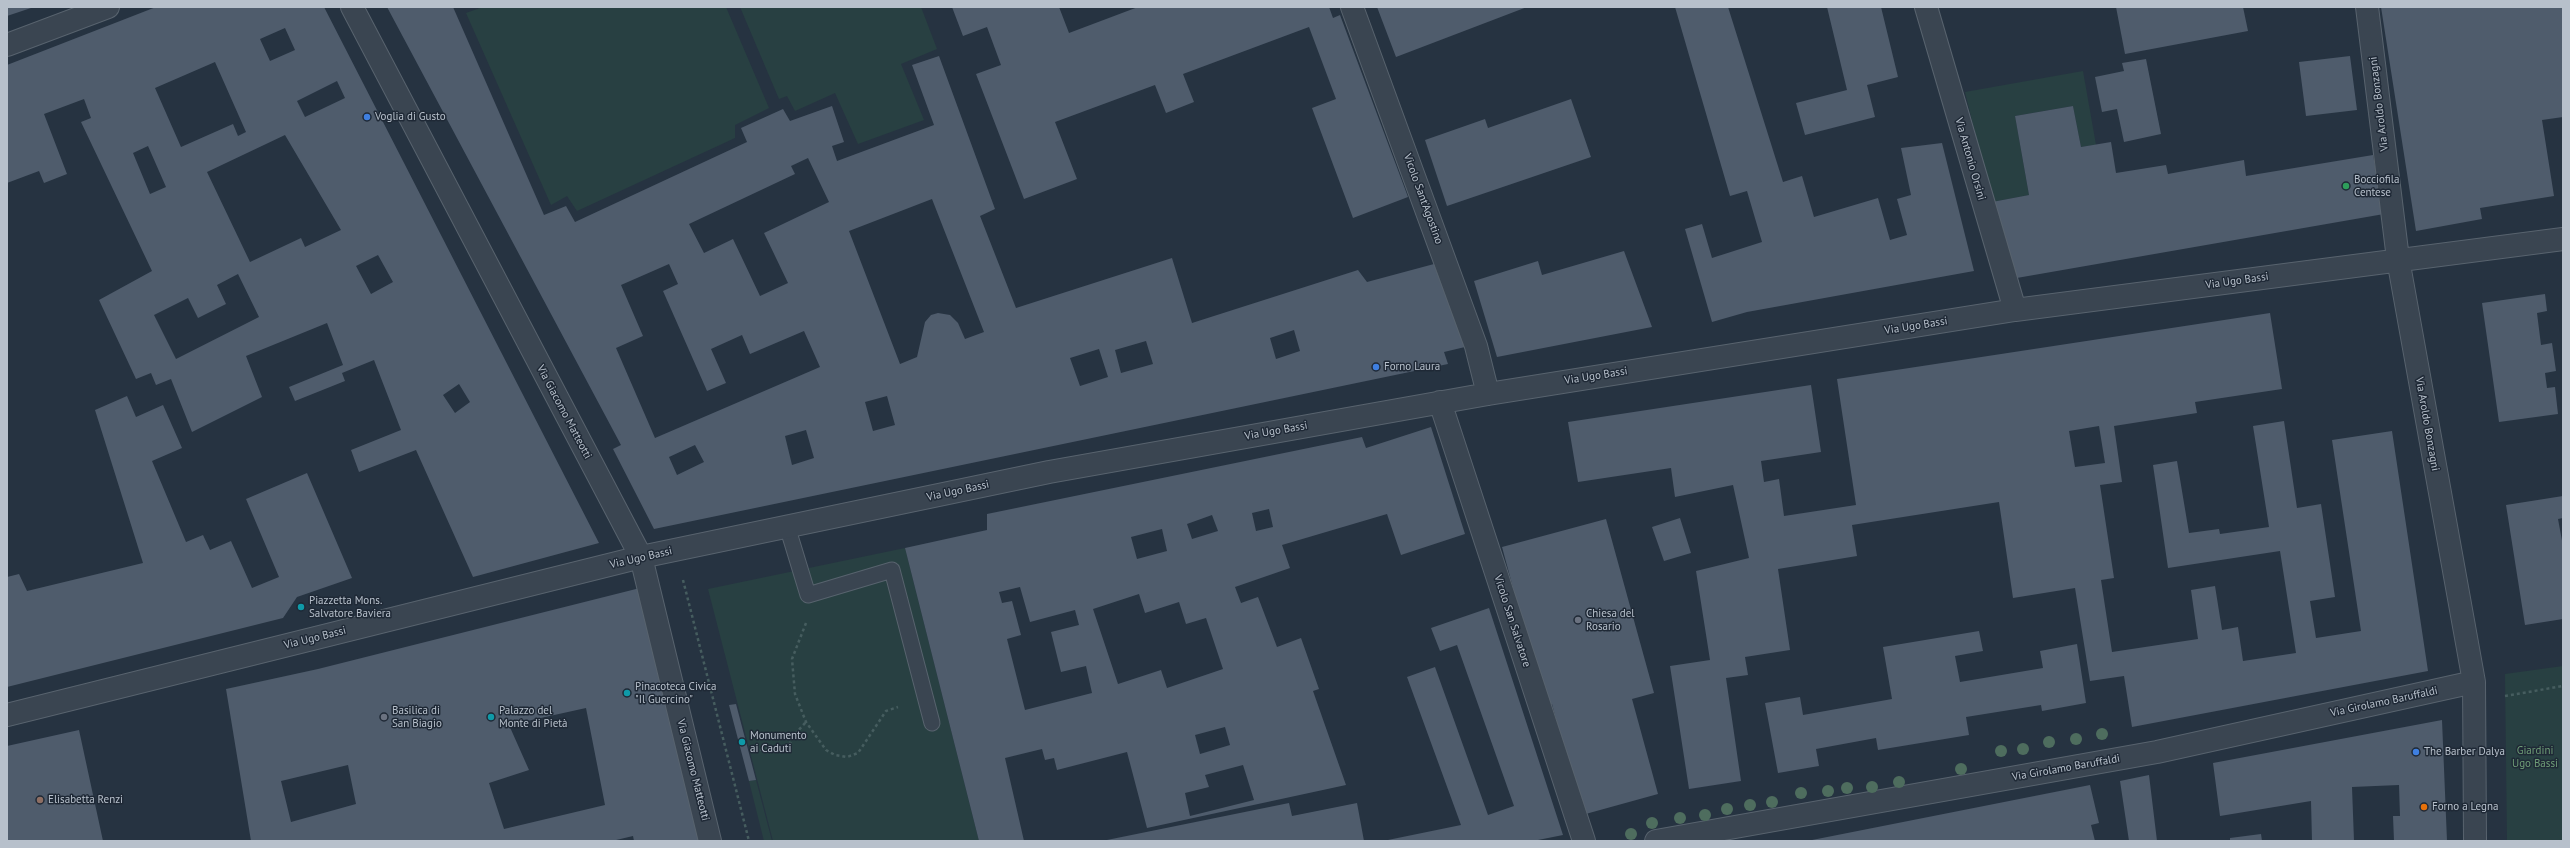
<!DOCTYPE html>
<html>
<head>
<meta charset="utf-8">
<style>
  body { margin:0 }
  #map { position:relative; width:2570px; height:848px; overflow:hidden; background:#263341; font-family:"PT Sans",sans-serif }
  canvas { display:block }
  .frame { position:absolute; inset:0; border:8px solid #b7c0cb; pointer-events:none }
</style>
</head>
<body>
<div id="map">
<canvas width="2570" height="848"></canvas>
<div class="frame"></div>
</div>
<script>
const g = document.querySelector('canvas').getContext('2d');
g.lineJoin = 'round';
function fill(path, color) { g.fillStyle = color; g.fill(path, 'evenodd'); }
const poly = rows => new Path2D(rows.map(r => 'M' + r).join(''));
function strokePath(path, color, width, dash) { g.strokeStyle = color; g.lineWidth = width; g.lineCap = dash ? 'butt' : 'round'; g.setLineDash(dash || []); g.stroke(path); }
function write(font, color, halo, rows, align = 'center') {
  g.font = font + ' "PT Sans",sans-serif'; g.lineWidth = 3; g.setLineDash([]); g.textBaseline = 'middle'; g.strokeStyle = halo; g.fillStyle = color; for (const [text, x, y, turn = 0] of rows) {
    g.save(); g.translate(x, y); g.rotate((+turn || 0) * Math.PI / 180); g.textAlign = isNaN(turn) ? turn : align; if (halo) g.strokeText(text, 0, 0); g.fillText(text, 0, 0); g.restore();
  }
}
const green = poly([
  [483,7,726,7,769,108,735,125,735,138,577,211,567,196,551,205,466,13],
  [740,7,921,7,937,49,901,64,924,120,858,144,835,93,795,111,787,96,779,99],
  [2083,71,2096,145,2081,147,2073,106,2015,116,2029,195,1992,202,1965,92],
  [905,548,979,841,773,841,708,589],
  [2563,666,2563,841,2507,841,2505,674],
  [756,780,772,841,764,841,749,781]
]);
const building = poly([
  [7,7,34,7,7,16],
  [156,7,324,7,599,543,473,577,416,450,359,472,351,450,401,430,374,360,342,373,345,381,295,401,289,387,343,365,327,323,246,356,262,397,192,432,171,379,156,385,151,373,136,379,99,300,152,271,81,122,91,118,84,99,44,114,67,174,44,183,39,171,7,183,7,65],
  [285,28,295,50,270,61,260,39],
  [215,62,246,132,238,136,233,124,181,147,155,88],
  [337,81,345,98,305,117,297,101],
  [285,135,341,230,305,247,301,238,250,262,207,172],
  [148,146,166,187,150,194,133,153],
  [378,255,393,282,371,294,356,266],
  [238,274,259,317,176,359,154,315,188,298,198,318,226,304,217,285],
  [459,384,470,402,455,413,443,395],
  [387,7,453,7,544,215,566,206,575,222,747,142,741,128,783,109,790,121,832,106,844,142,832,146,837,161,934,125,912,65,939,56,995,209,980,216,1016,308,1172,258,1192,323,1358,270,1367,282,1434,264,1465,347,1444,352,1448,364,654,529,613,449,621,445],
  [808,158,829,202,764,233,788,283,760,296,733,239,704,253,689,224,795,174,791,166],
  [932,199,984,332,965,339,958,323,950,315,938,313,931,315,925,322,917,357,900,364,849,231],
  [669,264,678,284,663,291,707,391,726,383,711,349,742,335,750,354,804,331,820,367,655,438,616,348,643,336,621,285],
  [1294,330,1300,351,1276,359,1270,338],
  [1146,341,1153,364,1121,373,1115,350],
  [1099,349,1108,377,1080,386,1070,358],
  [887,396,895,425,873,431,865,402],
  [806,430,814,458,792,465,785,436],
  [695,445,704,462,677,475,669,457],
  [952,7,1059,7,1069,33,1138,7,1329,7,1333,18,1340,15,1408,197,1353,218,1312,108,1336,99,1309,27,1183,74,1194,102,1166,113,1155,85,1055,122,1077,179,1024,199,976,74,1001,65,987,27,963,36],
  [1377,7,1527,7,1396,57],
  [1675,7,1728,7,1783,182,1802,176,1814,217,1878,198,1890,240,1907,235,1897,199,1911,195,1901,148,1942,143,1974,271,1747,312,1712,322,1685,229,1702,224,1712,258,1762,242,1747,191,1730,196],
  [1827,7,1881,7,1898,77,1867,85,1875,117,1805,135,1796,103,1847,90],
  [2116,7,2243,7,2248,31,2125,54],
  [2381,7,2563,7,2563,117,2542,120,2554,196,2480,208,2482,219,2416,231],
  [2350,56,2357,110,2306,116,2299,62],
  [2146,59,2161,134,2124,142,2117,109,2102,112,2095,77,2124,71,2122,63],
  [1571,99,1591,157,1447,206,1425,140,1485,119,1488,128],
  [2073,106,2081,147,2111,142,2116,173,2166,165,2168,174,2244,160,2246,176,2373,155,2384,214,2011,279,1992,202,2029,195,2015,116],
  [1624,251,1652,327,1497,357,1474,281,1538,261,1542,275],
  [2545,294,2547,311,2537,313,2541,345,2552,343,2556,371,2545,373,2547,388,2555,387,2558,414,2499,422,2482,303],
  [2270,313,2282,389,2195,402,2197,413,2114,426,2122,482,2100,485,2114,578,2101,580,2112,652,2198,639,2191,590,2215,586,2222,630,2238,627,2243,661,2296,653,2280,551,2168,568,2153,465,2177,461,2189,533,2219,529,2220,534,2269,527,2253,426,2284,421,2297,508,2321,504,2335,597,2310,601,2316,638,2361,631,2332,440,2392,431,2428,671,2132,727,2124,676,2090,681,2075,588,2013,598,1999,502,1852,525,1857,556,1778,569,1790,650,1745,657,1748,675,1726,678,1741,781,1689,789,1670,666,1710,660,1696,571,1749,558,1733,485,1675,497,1671,468,1578,482,1568,422,1811,385,1821,452,1761,461,1764,482,1779,479,1784,516,1856,505,1837,379],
  [2099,426,2105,463,2075,467,2069,431],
  [127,396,136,417,163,405,182,448,152,461,186,542,203,535,210,550,231,541,252,588,279,577,246,499,307,473,352,578,297,597,283,618,7,687,7,577,19,574,27,591,143,563,95,410],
  [1431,427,1465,534,1401,555,1387,514,1282,545,1290,568,1235,587,1241,603,1258,597,1277,647,1301,638,1319,689,1313,691,1346,785,1147,828,1127,752,1057,770,1054,758,1045,760,1042,749,1005,758,1024,841,979,841,905,548,987,530,987,514,1362,437,1366,448],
  [1269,509,1273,527,1256,531,1252,513],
  [1212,515,1218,531,1192,539,1187,524],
  [1162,529,1167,551,1137,559,1131,537],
  [1020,587,1030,622,1075,610,1079,625,1051,632,1061,672,1086,666,1092,693,1025,710,1007,639,1021,635,1012,601,1002,603,999,592],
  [1139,594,1145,613,1179,602,1186,624,1206,618,1223,669,1167,688,1161,670,1118,684,1093,609],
  [1225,727,1230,745,1200,754,1195,735],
  [1243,765,1254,800,1190,816,1185,793,1209,787,1205,775],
  [2563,496,2563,518,2558,519,2563,546,2563,619,2525,625,2506,505],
  [1680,518,1691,553,1664,561,1652,527],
  [1606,519,1654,693,1632,699,1658,794,1582,815,1552,704,1545,705,1502,547],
  [640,588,704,841,634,841,633,836,612,841,251,841,226,689,318,669],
  [586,708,605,805,504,829,489,783,529,770,509,725],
  [348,765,356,804,291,822,281,781],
  [1489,608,1563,835,1533,841,1383,841,1461,825,1407,677,1435,667,1488,815,1514,806,1457,645,1440,651,1431,628],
  [1979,631,1983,651,1955,656,1960,682,2043,668,2040,651,2077,644,2086,703,2042,711,2041,705,1966,717,1969,735,1878,750,1876,738,1816,749,1819,766,1778,773,1765,703,1800,697,1803,715,1892,699,1883,647],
  [736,704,756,780,749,781,729,705],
  [2442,720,2447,841,2394,841,2393,816,2400,816,2399,785,2352,787,2354,841,2312,841,2311,801,2220,816,2213,763],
  [79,730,103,841,7,841,7,746],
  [2149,775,2157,841,2129,841,2120,781],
  [2090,785,2099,823,2091,825,2095,841,1807,841],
  [1289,803,1292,816,1357,803,1364,841,1102,841],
  [2261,834,2262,841,2230,841,2230,838]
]);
const path = poly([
  [683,580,749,841],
  [806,623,792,659,795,694,806,722,826,750,835,755,847,757,858,753,886,711,898,707],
  [2505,696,2563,686],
  [754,751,789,745,796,733,806,722]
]);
const service = poly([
  [787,526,808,595,892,570,932,723]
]);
const minor = poly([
  [352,7,641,557,710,841],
  [1352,7,1476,346,1488,394],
  [1926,7,2015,310],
  [2367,7,2398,259,2474,682,2475,841],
  [7,45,108,7],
  [1440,402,1584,841],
  [7,715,641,557,1049,472,1488,394,2015,310,2563,239],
  [1656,841,2157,752,2474,682]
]);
const trees = [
  [2102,734],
  [2076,739],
  [2049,742],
  [2023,749],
  [2001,751],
  [1961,769],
  [1899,782],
  [1872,787],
  [1847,788],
  [1828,791],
  [1801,793],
  [1772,802],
  [1750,805],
  [1727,809],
  [1705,815],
  [1680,818],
  [1652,823],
  [1631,834]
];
const markers = [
  [367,117,4,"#3f7fe0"],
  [2346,186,4,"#2e9e5b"],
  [1376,367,4,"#3f7fe0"],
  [301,607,4,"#0f9aa8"],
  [1578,620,4,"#6b7280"],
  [627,693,4,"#0f9aa8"],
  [384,717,4,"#6b7280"],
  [491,717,4,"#0f9aa8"],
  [742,742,4,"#0f9aa8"],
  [2416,752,4,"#3f7fe0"],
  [40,800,4,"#8d6e63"],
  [2424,807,4,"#e8710a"]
];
const streetNames = [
  ["Via Aroldo Bonzagni",2379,104,-97],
  ["Via Antonio Orsini",1970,159,74],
  ["Vicolo Sant'Agostino",1423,199,70],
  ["Via Ugo Bassi",2237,281,-8],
  ["Via Ugo Bassi",1916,326,-9],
  ["Via Ugo Bassi",1596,376,-9],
  ["Via Giacomo Matteotti",564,412,62],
  ["Via Aroldo Bonzagni",2427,424,80],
  ["Via Ugo Bassi",1276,431,-10],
  ["Via Ugo Bassi",958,491,-12],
  ["Via Ugo Bassi",641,558,-13],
  ["Vicolo San Salvatore",1512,621,72],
  ["Via Ugo Bassi",315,638,-14],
  ["Via Girolamo Baruffaldi",2384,702,-12],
  ["Via Girolamo Baruffaldi",2066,768,-10],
  ["Via Giacomo Matteotti",693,770,76]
];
const poiNames = [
  ["Voglia di Gusto",375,117],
  ["Bocciofila",2354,180],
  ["Centese",2354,193],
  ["Forno Laura",1384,367],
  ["Piazzetta Mons.",309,601],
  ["Salvatore Baviera",309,614],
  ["Chiesa del",1586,614],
  ["Rosario",1586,627],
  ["Pinacoteca Civica",635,687],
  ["\"Il Guercino\"",635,700],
  ["Basilica di",392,711],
  ["San Biagio",392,724],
  ["Palazzo del",499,711],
  ["Monte di Pietà",499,724],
  ["Monumento",750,736],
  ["ai Caduti",750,749],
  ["The Barber Dalya",2424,752],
  ["Elisabetta Renzi",48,800],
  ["Forno a Legna",2432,807]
];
const parkNames = [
  ["Giardini",2535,751],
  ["Ugo Bassi",2535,764]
];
fill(green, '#284042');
fill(building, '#4f5c6c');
strokePath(service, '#58636e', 17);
strokePath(minor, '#58636e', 24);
strokePath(path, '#465d5f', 2.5, [3, 3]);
strokePath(service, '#3a4551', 15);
strokePath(minor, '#3a4551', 22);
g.fillStyle = '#4e6d5e';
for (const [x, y] of trees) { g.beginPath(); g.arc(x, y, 6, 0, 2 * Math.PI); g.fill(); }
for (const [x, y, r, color] of markers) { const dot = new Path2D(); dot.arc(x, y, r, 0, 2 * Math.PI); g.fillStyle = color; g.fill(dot); strokePath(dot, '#1f2936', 1.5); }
write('11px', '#b7c0cb', '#1f2936', streetNames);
write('11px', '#b7c0cb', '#1f2936', poiNames, 'left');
write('11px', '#6e9c76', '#1f2936', parkNames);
</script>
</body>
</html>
